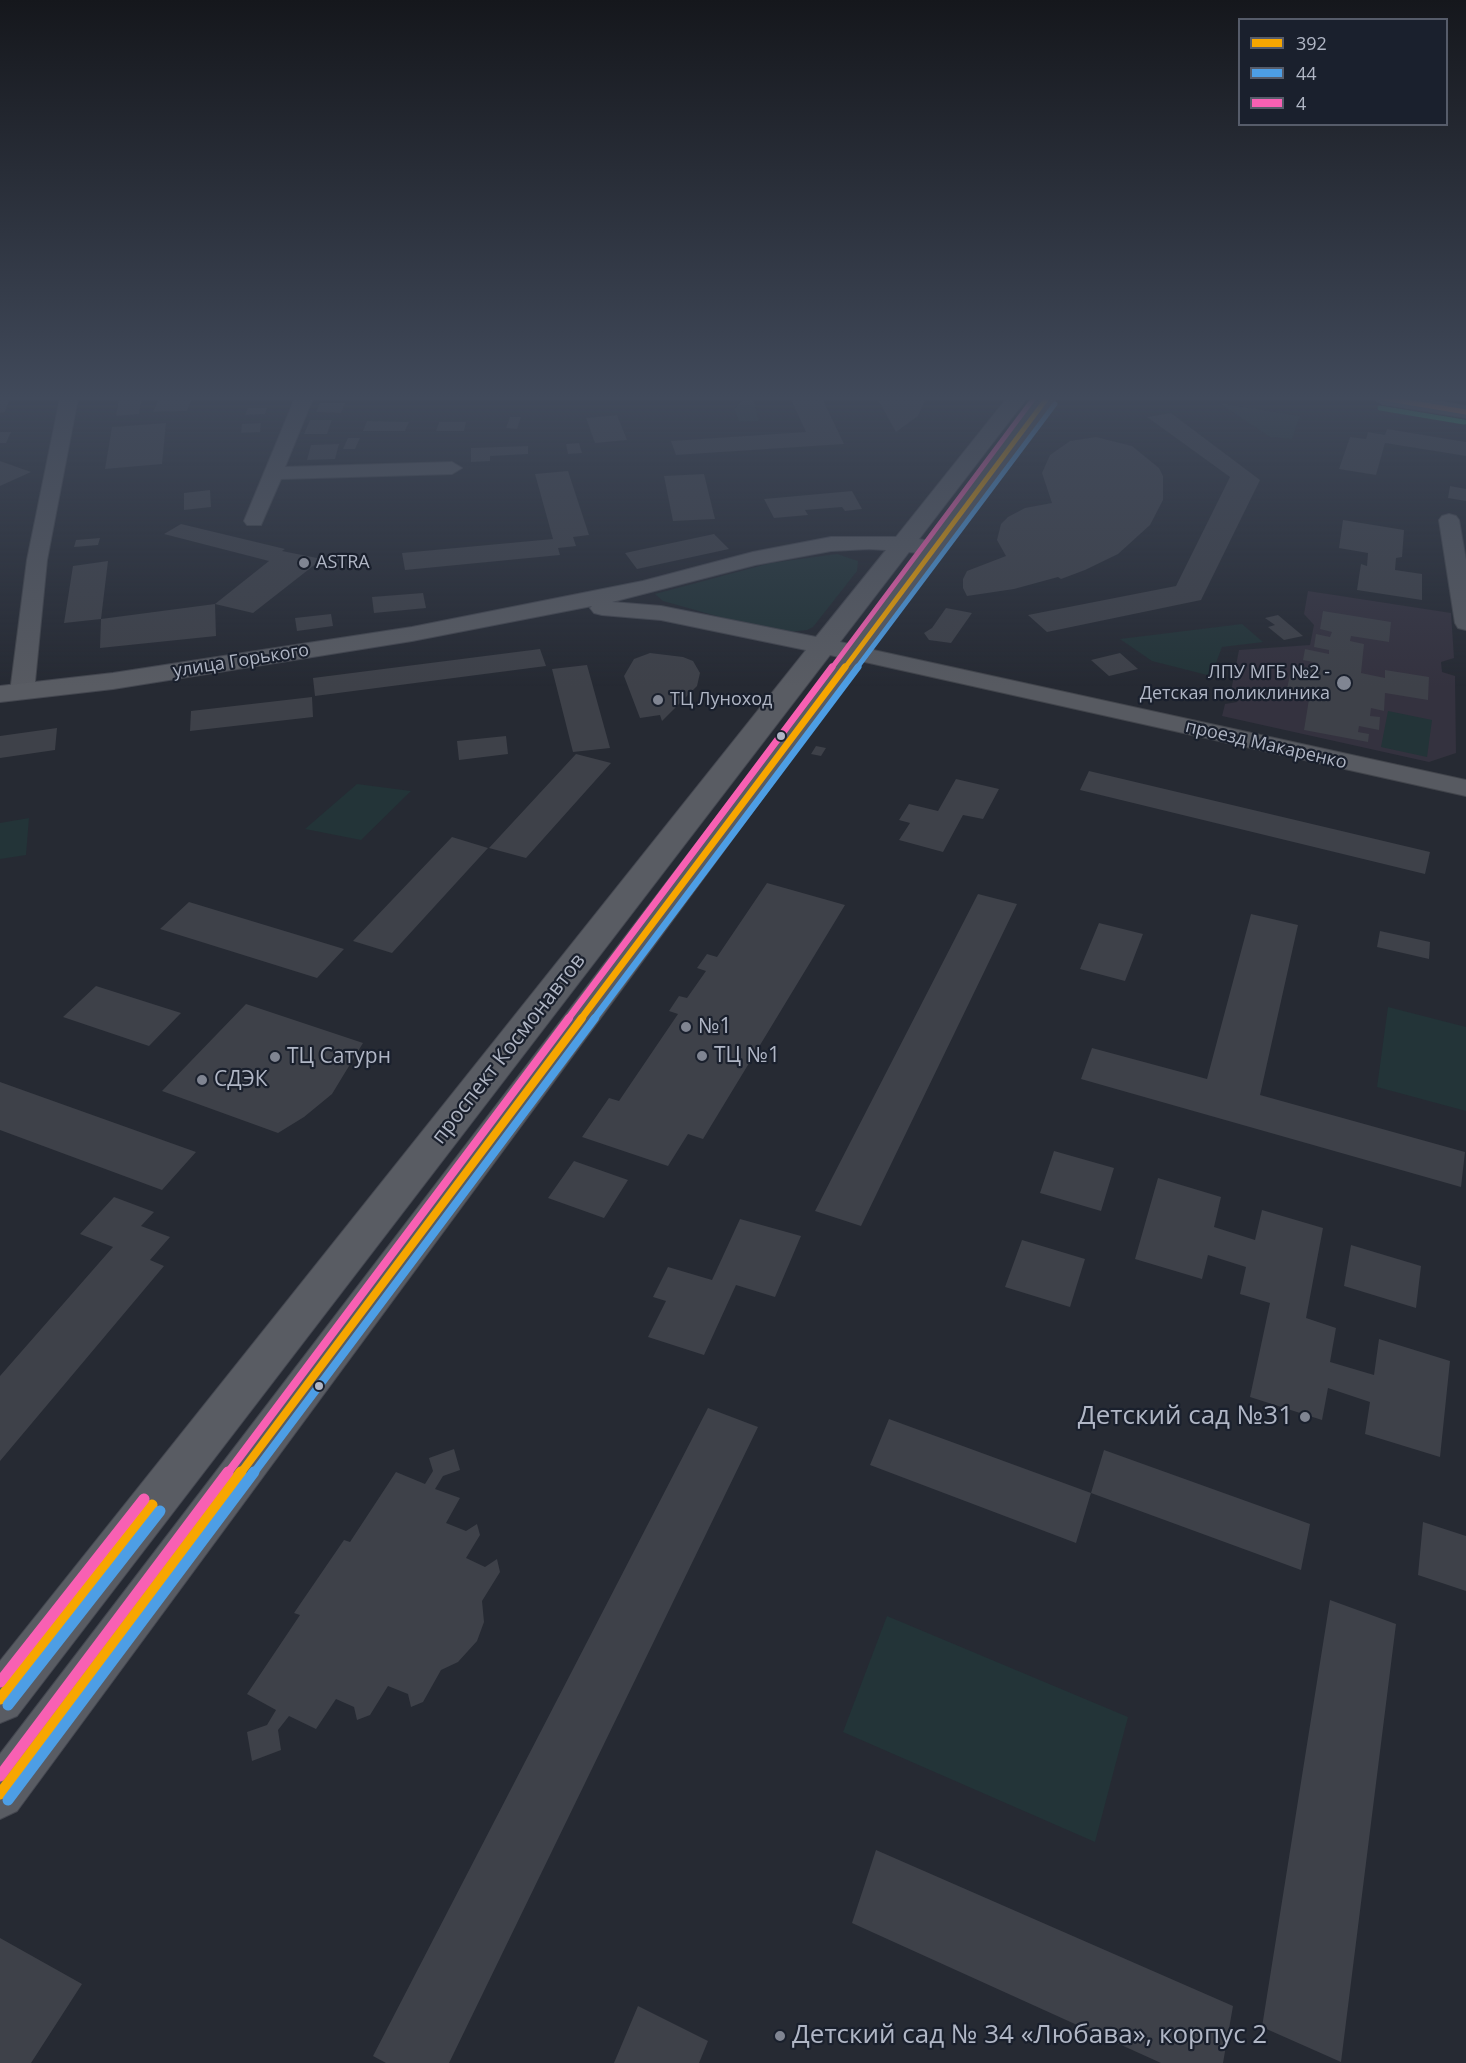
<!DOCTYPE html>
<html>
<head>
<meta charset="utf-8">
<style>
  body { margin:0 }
  #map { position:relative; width:1466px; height:2063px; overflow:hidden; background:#262a33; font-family:"Open Sans",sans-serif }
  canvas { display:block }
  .legend { position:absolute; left:1238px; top:18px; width:210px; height:108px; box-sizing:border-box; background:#1a202d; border:2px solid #565c6a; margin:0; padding:8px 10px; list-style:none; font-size:18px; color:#b0b6c5 }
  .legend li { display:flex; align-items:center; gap:12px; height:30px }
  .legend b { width:30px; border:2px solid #565c6a }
</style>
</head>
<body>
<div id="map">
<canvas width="1466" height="2063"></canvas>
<ul class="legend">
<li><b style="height:8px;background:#f7a600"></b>392</li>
<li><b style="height:8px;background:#4d9ee5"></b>44</li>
<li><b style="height:8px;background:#f860b3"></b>4</li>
</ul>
</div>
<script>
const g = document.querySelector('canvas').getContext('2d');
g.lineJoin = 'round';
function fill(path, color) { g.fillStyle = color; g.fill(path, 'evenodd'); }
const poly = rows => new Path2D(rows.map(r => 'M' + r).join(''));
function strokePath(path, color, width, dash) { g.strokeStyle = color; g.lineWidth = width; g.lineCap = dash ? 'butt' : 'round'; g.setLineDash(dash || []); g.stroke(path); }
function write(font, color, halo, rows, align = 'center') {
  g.font = font + ' "Open Sans",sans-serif'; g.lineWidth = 4.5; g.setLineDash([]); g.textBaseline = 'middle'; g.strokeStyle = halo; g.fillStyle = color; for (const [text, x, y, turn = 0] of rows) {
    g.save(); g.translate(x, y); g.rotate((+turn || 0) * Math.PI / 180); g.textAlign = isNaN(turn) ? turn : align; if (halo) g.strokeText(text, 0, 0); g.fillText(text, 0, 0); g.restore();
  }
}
const medical = poly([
  [1308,591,1451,613,1454,658,1441,662,1442,672,1455,676,1456,753,1429,762,1222,716,1225,704,1237,702,1240,697,1231,691,1239,650,1310,645,1314,625,1304,614]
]);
const green = poly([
  [745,398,753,398,759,421,739,422,734,409],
  [1219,403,1300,416,1292,439,1270,437],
  [837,554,858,561,857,571,813,627,807,630,790,632,731,620,663,601,655,594,771,563],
  [1242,624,1263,642,1222,647,1211,676,1152,661,1120,639],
  [1388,711,1432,720,1427,757,1381,747],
  [357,784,411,791,361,840,305,829],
  [29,818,26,855,0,859,0,823],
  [1388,1007,1466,1027,1466,1111,1377,1087],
  [887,1616,1128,1717,1095,1842,843,1732]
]);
const building = poly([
  [0,398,10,398,5,412,0,413],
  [119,398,142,398,139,414,116,416],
  [159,398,192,398,187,411,153,412],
  [790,398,822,398,844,444,676,455,671,441,806,432],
  [877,398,926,398,918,416,896,432],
  [320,403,345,403,341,413,316,412],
  [248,408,267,408,265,414,245,415],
  [1171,413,1260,480,1201,600,1047,632,1028,615,1176,586,1230,477,1147,417],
  [617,415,627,440,595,443,586,418],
  [510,417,521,417,517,429,506,428],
  [310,420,332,420,327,434,304,434],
  [367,421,409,422,405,431,363,431],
  [439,422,466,422,464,431,436,431],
  [166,423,162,464,105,469,112,427],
  [261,423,260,432,241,433,242,424],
  [1387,429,1466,442,1466,456,1385,443,1376,475,1339,469,1350,437,1366,439,1368,432,1385,435],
  [0,432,11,432,6,443,0,443],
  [1096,437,1132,446,1159,468,1163,476,1163,500,1150,525,1118,554,1085,570,1061,579,1058,577,1014,589,967,596,963,588,963,579,967,571,1006,556,997,540,1001,524,1008,517,1025,508,1052,503,1042,473,1050,455,1070,441],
  [348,438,360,438,355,449,343,449],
  [579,443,582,453,568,454,566,444],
  [339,444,335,459,307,460,311,445],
  [528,446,528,454,490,456,490,461,471,462,471,448],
  [0,461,31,472,0,486],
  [568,471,589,535,573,537,576,546,558,548,560,555,405,570,402,553,553,539,535,474],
  [704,474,715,519,673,521,664,476],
  [1450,486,1466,489,1466,501,1448,498],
  [210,490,211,507,184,510,184,493],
  [852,491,862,509,845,511,842,507,805,510,808,515,774,518,764,499],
  [1343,520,1404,530,1402,557,1396,558,1395,570,1422,574,1422,600,1357,590,1361,564,1367,566,1368,553,1339,548],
  [181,524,285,549,282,551,322,559,253,613,215,604,269,561,164,534],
  [714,534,729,549,637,569,625,553],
  [100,538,98,545,74,547,76,540],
  [108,561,101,619,64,623,73,566],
  [423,593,426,608,374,613,372,597],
  [215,604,216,636,100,648,101,619],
  [946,608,972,613,951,643,929,640,924,633,932,628],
  [1323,611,1391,622,1389,642,1351,636,1350,641,1364,644,1361,673,1385,678,1385,670,1429,677,1428,700,1385,693,1384,711,1371,708,1370,716,1380,717,1379,730,1359,726,1358,732,1369,734,1368,742,1304,730,1310,693,1287,689,1292,665,1317,669,1318,663,1303,660,1305,649,1329,654,1329,650,1314,647,1316,634,1330,637,1332,632,1320,629],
  [331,614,333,626,297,631,295,618],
  [1278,615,1303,636,1284,640,1268,627,1275,625,1265,618],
  [540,649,546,666,315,696,313,678],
  [650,653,683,657,693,661,700,673,697,686,662,721,660,715,640,718,624,676,634,659],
  [1120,653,1138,669,1109,676,1091,660],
  [587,665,610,748,573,752,552,669],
  [312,697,313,717,190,731,191,711],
  [57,728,55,750,0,758,0,736],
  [506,736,508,754,459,760,457,741],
  [816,746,826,748,821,756,811,754],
  [576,754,611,763,526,858,489,848],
  [1089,771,1430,852,1425,874,1080,790],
  [956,779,999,789,983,819,963,815,943,852,899,840,910,823,899,820,909,804,938,811],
  [452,837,488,848,392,953,353,941],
  [767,883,845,905,703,1139,688,1134,668,1166,582,1137,609,1098,619,1101,678,1014,669,1011,679,996,687,998,706,971,697,968,707,954,717,957],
  [978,894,1017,904,861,1226,815,1211],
  [189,902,344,949,317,978,160,929],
  [1251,914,1298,925,1260,1095,1465,1152,1461,1187,1081,1079,1092,1048,1207,1079],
  [1099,923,1143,934,1125,981,1080,969],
  [1380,931,1430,942,1429,959,1377,947],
  [96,986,181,1013,149,1046,63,1017],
  [246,1004,363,1043,332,1094,304,1117,278,1133,162,1091],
  [0,1082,196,1152,162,1190,0,1130],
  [1054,1151,1114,1168,1101,1211,1040,1193],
  [574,1161,628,1180,604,1218,548,1198],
  [1158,1178,1221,1197,1214,1227,1255,1240,1262,1210,1323,1228,1306,1318,1336,1328,1330,1362,1374,1375,1379,1339,1450,1361,1440,1457,1365,1434,1370,1402,1328,1388,1322,1420,1250,1397,1270,1303,1240,1294,1246,1267,1208,1255,1202,1279,1135,1259],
  [114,1197,154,1212,141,1226,170,1237,150,1260,164,1266,0,1461,0,1376,113,1247,80,1234],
  [740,1219,801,1236,775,1297,736,1285,704,1355,648,1337,666,1301,653,1297,668,1267,712,1280],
  [1022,1240,1085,1259,1070,1307,1005,1287],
  [1351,1245,1421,1266,1416,1308,1344,1286],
  [708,1408,758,1427,449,2063,386,2063,373,2056],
  [889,1419,1091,1493,1076,1543,870,1465],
  [454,1449,460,1470,443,1476,435,1489,460,1498,446,1523,466,1531,477,1524,480,1535,466,1558,485,1567,497,1559,500,1572,482,1601,484,1622,477,1641,458,1662,441,1670,423,1702,411,1707,408,1694,388,1686,370,1715,357,1720,354,1707,336,1699,316,1729,289,1716,278,1730,281,1750,252,1761,247,1732,267,1725,276,1710,247,1694,300,1615,294,1613,344,1540,350,1542,396,1472,425,1484,433,1471,429,1458],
  [1104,1450,1310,1524,1301,1570,1091,1493],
  [1423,1522,1466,1536,1466,1591,1418,1575],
  [1330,1600,1396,1624,1341,2062,1262,2027],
  [876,1850,1233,2006,1223,2063,1161,2063,852,1923],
  [0,1938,82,1984,31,2063,0,2063],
  [638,2006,708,2041,699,2063,614,2063]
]);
const minor = poly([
  [60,398,78,398,47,560,34,692,30,697,22,699,14,697,10,692,27,560,60,398],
  [295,398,313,398,285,467,452,462,462,468,452,474,281,479,261,525,247,525,244,521,295,398],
  [1449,514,1456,516,1459,520,1466,560,1466,630,1458,628,1455,623,1439,520,1442,516,1449,514],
  [855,646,1466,780,1466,796,847,658,844,653,847,648,855,646]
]);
const major = poly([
  [1007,398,1027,398,919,539,928,541,1037,398,1057,398,17,1811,0,1819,0,1754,839,657,830,655,17,1716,0,1723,0,1661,806,650,661,620,602,615,594,613,590,608,592,606,412,641,113,689,0,702,0,686,113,673,412,627,643,581,753,552,831,537,896,537,1007,398],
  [869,549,886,550,816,637,661,606,612,602,755,565,831,551,869,549],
  [909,552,919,553,849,644,840,642,909,552],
  [1372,398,1418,398,1466,406,1466,418,1382,404,1372,398]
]);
const bus1Far3 = poly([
  [844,669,1047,398]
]);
const bus1Far2 = poly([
  [581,1019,845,667]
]);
const bus1Far1 = poly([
  [240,1474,582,1018]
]);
const bus1 = poly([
  [0,1699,152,1505],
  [0,1794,241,1472]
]);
const bus2Far3 = poly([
  [856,669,1055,404]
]);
const bus2Far2 = poly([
  [594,1019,858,667]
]);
const bus2Far1 = poly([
  [253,1474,595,1018]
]);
const bus2 = poly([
  [8,1705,160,1511],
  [8,1800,254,1472]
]);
const bus3Far3 = poly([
  [831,669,1034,398]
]);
const bus3Far2 = poly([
  [568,1019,832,667]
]);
const bus3Far1 = poly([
  [227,1474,569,1018]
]);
const bus3 = poly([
  [0,1682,144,1499],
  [0,1776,228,1472]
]);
const bus4 = poly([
  [1383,398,1466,412]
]);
const bus5 = poly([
  [1380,408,1464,422]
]);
const markers = [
  [304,563,6,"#808592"],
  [1344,683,8,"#808592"],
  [658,700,6,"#808592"],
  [781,736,5,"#b0b6c5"],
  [686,1027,6,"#808592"],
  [702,1056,6,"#808592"],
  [275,1057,6,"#808592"],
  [202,1080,6,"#808592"],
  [319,1386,5,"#b0b6c5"],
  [1305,1417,6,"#808592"],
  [780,2036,6,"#808592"]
];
const farPoinames = [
  ["ASTRA",316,563],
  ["ЛПУ МГБ №2 -",1330,673,"right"],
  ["Детская поликлиника",1330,694,"right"],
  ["ТЦ Луноход",670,700]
];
const farStreetnames = [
  ["улица Горького",241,661,-9],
  ["проезд Макаренко",1266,745,13]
];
const poiNames = [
  ["№1",698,1027],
  ["ТЦ №1",714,1056],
  ["ТЦ Сатурн",287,1057],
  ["СДЭК",214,1080]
];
const streetNames = [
  ["проспект Космонавтов",509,1049,-52]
];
const nearPoinames = [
  ["Детский сад №31",1293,1417],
  ["Детский сад № 34 «Любава», корпус 2",792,2036,"left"]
];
fill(medical, '#34323f');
fill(green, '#233438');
fill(building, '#3e4149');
strokePath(minor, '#42454c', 2);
strokePath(major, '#444750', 2);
fill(minor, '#575a61');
fill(major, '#595c63');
strokePath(bus1Far3, '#f7a600', 5);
strokePath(bus1Far2, '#f7a600', 7);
strokePath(bus1Far1, '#f7a600', 8);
strokePath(bus1, '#f7a600', 11);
strokePath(bus2Far3, '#4d9ee5', 5);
strokePath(bus2Far2, '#4d9ee5', 7);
strokePath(bus2Far1, '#4d9ee5', 8);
strokePath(bus2, '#4d9ee5', 11);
strokePath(bus3Far3, '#f860b3', 5);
strokePath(bus3Far2, '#f860b3', 7);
strokePath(bus3Far1, '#f860b3', 8);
strokePath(bus3, '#f860b3', 11);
strokePath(bus4, '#f57335', 5);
strokePath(bus5, '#13b361', 5);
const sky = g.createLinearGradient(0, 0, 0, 687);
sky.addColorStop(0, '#15171c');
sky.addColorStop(0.58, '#414a5b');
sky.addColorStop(1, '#414a5b00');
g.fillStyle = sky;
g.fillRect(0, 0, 1466, 687);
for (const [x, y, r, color] of markers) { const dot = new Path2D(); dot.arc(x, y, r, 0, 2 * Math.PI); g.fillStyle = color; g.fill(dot); strokePath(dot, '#1a202d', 2); }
write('18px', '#b0b6c5', '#1a202d', farPoinames, 'left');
write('18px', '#b0b6c5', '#1a202d', farStreetnames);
write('21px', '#b0b6c5', '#1a202d', poiNames, 'left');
write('21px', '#b0b6c5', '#1a202d', streetNames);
write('26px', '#b0b6c5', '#1a202d', nearPoinames, 'right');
</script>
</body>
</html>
